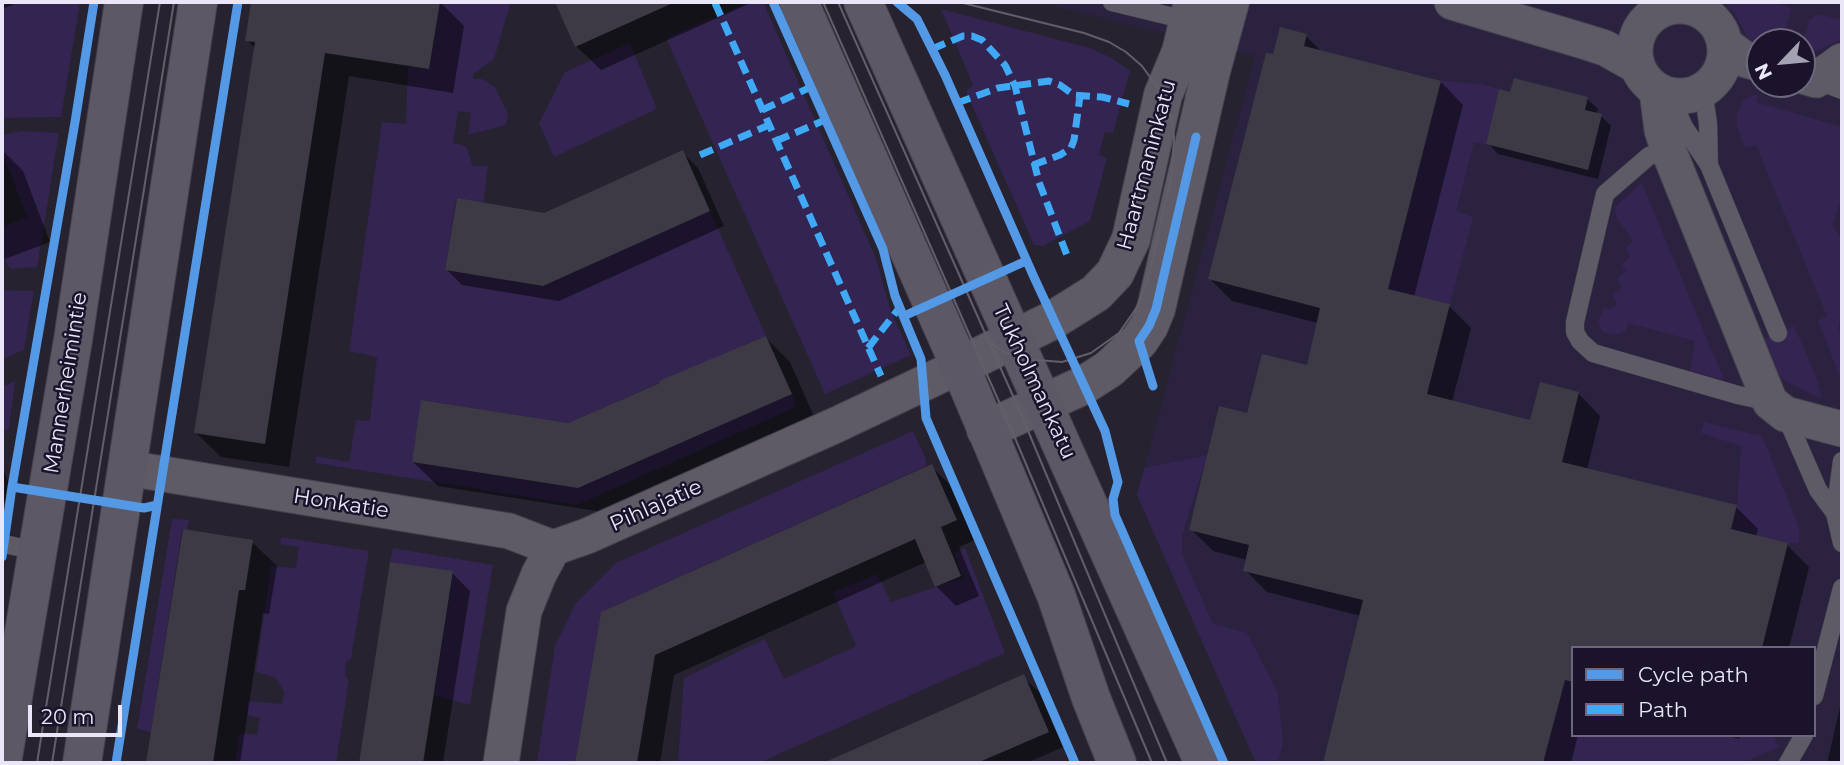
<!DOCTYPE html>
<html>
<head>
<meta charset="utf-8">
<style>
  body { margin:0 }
  #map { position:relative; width:1844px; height:765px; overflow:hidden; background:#26222f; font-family:Montserrat,sans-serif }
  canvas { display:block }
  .frame { position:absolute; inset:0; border:4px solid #eae6f8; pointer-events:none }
  .legend { position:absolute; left:1571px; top:646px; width:245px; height:91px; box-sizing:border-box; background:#1a132b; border:2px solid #6d677d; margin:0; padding:9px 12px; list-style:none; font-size:21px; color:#eae6f8 }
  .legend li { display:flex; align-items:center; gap:14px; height:35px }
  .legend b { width:35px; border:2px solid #6d677d }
  .north { position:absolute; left:1746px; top:28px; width:70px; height:70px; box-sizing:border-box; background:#1a132b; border:2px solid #6d677d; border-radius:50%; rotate:244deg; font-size:19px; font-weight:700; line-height:28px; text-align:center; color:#eae6f8 }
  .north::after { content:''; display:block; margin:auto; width:24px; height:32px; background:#a5a1b2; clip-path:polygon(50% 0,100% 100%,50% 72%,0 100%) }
  .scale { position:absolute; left:28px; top:705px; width:94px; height:32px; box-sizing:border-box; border:4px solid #eae6f8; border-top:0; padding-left:9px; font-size:21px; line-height:24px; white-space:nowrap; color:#eae6f8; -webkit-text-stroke:5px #1a132b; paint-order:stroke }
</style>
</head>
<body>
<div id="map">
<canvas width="1844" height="765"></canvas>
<div class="frame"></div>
<ul class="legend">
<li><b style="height:9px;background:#5399e6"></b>Cycle path</li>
<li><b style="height:9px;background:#3fa9f5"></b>Path</li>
</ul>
<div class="north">N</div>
<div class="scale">20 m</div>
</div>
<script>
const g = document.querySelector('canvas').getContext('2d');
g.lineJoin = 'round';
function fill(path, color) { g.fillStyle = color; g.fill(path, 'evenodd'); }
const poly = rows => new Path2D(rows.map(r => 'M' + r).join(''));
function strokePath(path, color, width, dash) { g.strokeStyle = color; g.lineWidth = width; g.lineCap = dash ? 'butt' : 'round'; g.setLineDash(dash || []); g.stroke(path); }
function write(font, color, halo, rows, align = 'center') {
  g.font = font + ' Montserrat,sans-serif'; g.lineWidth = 5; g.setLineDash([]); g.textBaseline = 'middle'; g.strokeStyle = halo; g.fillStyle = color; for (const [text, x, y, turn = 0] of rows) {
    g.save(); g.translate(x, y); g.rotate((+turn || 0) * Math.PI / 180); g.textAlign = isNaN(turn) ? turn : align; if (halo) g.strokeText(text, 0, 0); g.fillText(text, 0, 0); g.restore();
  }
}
const built = poly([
  [1038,2,1842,2,1842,763,1256,763,1137,495,1255,56],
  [1760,42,1802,42,1802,84,1760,84],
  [1573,648,1814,648,1814,735,1573,735]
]);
const green = poly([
  [2,2,80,2,61,117,2,118],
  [440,2,511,2,494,59,473,74,473,79,482,79,495,87,508,114,506,125,468,135,471,113,458,111,453,143,466,146,473,166,488,166,483,203,456,199,445,270,543,286,710,211,766,336,568,423,422,400,412,462,578,488,792,394,796,407,577,505,316,463,316,456,349,462,356,420,370,421,377,357,349,351,382,122,406,124,408,66,429,69],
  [750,2,763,2,877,261,890,309,911,355,825,394,666,38],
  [1724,2,1770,2,1791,8,1782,42,1760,42,1760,49,1756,46,1747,36,1734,12],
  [941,9,1090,48,1112,58,1130,71,1113,133,1105,132,1099,155,1107,158,1090,221,1043,246,1034,245,967,94,966,90,973,85],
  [1819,14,1842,20,1842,39,1802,58,1802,48,1809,20],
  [630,43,657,109,554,157,539,123,565,72],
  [1441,81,1482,84,1499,89,1486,144,1474,142,1456,211,1473,217,1450,304,1388,289],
  [1758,94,1756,102,1842,127,1842,198,1832,225,1842,239,1842,318,1838,324,1842,343,1842,382,1818,321,1827,316,1756,145,1745,148,1737,126,1737,115,1742,103,1746,98],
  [21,131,59,133,37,267,10,269,2,255,2,227,27,217,2,152,2,135],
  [1642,183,1724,380,1690,371,1695,341,1628,323,1625,331,1616,335,1602,332,1598,322,1604,308,1609,309,1617,304,1613,295,1622,287,1617,278,1626,272,1622,264,1630,257,1625,248,1633,241,1616,216,1615,207],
  [2,290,34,291,24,350,2,359],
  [1794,326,1816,376,1822,399,1780,378,1773,363,1764,339],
  [15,381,9,429,2,432,2,387],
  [1704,422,1762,436,1799,528,1799,543,1788,543,1731,529,1737,505,1741,446,1701,433],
  [913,431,926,459,926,466,601,612,575,763,537,763,555,646,575,604,616,563],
  [1207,455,1182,536,1182,554,1213,624,1247,633,1278,693,1283,743,1278,763,1256,763,1137,495,1144,468],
  [172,519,189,520,187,530,182,529,151,732,137,729],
  [281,537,369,551,351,659,346,662,345,676,349,680,336,763,235,763,239,733,257,735,260,718,247,715,248,701,282,704,284,692,275,677,256,672,271,566,296,568,299,547,280,544],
  [393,548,493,565,470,705,434,695,453,572,390,562],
  [965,548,1005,653,759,763,678,763,684,678,765,639,784,679,856,646,833,592,877,574,891,602,963,578,954,553],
  [1565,680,1573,682,1573,735,1773,735,1779,747,1742,763,1543,763]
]);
const shadow = poly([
  [2,2,20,2,2,9],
  [253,2,440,2,464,26,453,93,349,76,289,467,221,457,196,433,256,49,247,40],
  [557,2,753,2,601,70,576,46],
  [1306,36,1323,53,1441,82,1463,105,1414,297,1449,306,1471,328,1452,402,1532,422,1578,393,1600,416,1587,470,1736,507,1758,529,1756,537,1787,545,1809,567,1789,648,1573,648,1573,735,1578,735,1571,763,1324,763,1361,616,1267,592,1245,570,1247,560,1213,551,1191,529,1249,415,1308,367,1318,323,1232,301,1210,279,1274,56],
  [1587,99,1598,109,1596,115,1601,116,1611,126,1598,179,1498,154,1488,143],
  [2,150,23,171,50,242,2,260],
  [682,152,698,168,724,226,559,301,462,285,447,270,544,214],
  [766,338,790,362,815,419,603,512,438,486,413,462,568,425],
  [2,465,15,499,2,504],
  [931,466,951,486,975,540,959,547,979,596,956,606,936,586,926,562,674,675,660,763,577,763,602,614],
  [184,531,252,542,277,566,269,614,263,613,240,763,148,763],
  [391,564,452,573,470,591,443,763,360,763],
  [1023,677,1039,692,1063,747,1027,763,827,763],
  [1842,699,1842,763,1827,763],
  [1725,735,1740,735,1739,739]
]);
const building = poly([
  [251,2,440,2,429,69,325,53,265,444,194,433,255,42,245,41],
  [555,2,675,2,575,47],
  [1280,27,1307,34,1304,46,1441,81,1388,289,1450,304,1427,394,1530,420,1540,382,1579,392,1562,462,1737,505,1731,529,1788,543,1762,648,1573,648,1573,682,1565,680,1543,763,1323,763,1363,600,1243,571,1249,545,1189,530,1219,406,1247,413,1262,354,1307,365,1320,308,1208,279,1266,53,1273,54],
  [1514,78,1588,97,1585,110,1602,114,1588,170,1486,144,1499,89,1510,92],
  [683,150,710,211,543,286,445,270,457,198,544,213],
  [766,336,792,394,578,488,412,462,421,400,568,423,660,383,659,381],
  [932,464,957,520,941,527,961,576,935,587,915,539,655,655,637,763,575,763,601,612],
  [183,529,253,540,245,590,239,590,213,763,146,763],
  [390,562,453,571,423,763,359,763],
  [1024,674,1049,732,977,763,823,763]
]);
const service = poly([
  [1112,2,1190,21],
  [1816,80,1842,90],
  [1703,90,1708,123,1709,165],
  [1670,96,1684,127,1709,165,1778,333],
  [1668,149,1649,156,1605,194,1575,322,1575,332,1580,341,1593,353,1738,395,1770,402],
  [1785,414,1818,490,1835,513],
  [1842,461,1835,513,1842,543],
  [4,544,37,551],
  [1814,696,1842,588],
  [1788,763,1804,735]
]);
const minor = poly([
  [1452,2,1583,41,1605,48,1637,66],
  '1635 51a45 45 0 1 1 90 0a45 45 0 1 1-90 0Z',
  [1727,46,1746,60,1760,64],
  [1802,76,1816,80,1842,61],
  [1657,91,1662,130,1668,149,1770,402,1785,414,1842,429],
  [127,468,509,531,553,548],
  [501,763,524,611,539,574,553,548,587,536,836,425,960,366]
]);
const secondary = poly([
  [960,366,1053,320,1096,293,1115,273,1131,239,1163,95,1181,52,1193,2],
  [986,430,1084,385,1109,369,1139,341,1149,326,1156,309,1211,71,1230,2]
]);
const primary = poly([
  [799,2,960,366,1056,595,1091,698,1117,763],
  [863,2,1204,763],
  [2,763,73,340,124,2],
  [82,763,198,2]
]);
const tram = poly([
  [823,2,1015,438,1152,763],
  [838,2,1021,414,1167,763],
  [959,2,1084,33,1109,42,1126,52,1142,66,1163,95,1171,116,1174,137,1172,173,1149,275,1137,307,1119,333,1091,353,1062,362,1024,359,1004,352,991,343],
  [37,763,160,2],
  [52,763,174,2]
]);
const quiet = poly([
  [715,3,881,376],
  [932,49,963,36,972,36,982,40,1005,65,1015,86,1039,182,1068,258],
  [957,103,998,88,1049,81,1060,85,1074,95,1102,97,1129,104],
  [762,110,811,87],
  [776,141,825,120],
  [700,155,769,125],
  [1033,165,1060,155,1071,148,1074,140,1080,96],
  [868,348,900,307]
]);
const cycleway = poly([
  [773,2,883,249,895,296,921,359,926,418,1075,763],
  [897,2,917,19,945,75,1033,275,1105,431,1118,482,1113,499,1115,515,1224,763],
  [904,316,1026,261],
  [1153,386,1139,341,1149,326,1156,309,1196,137],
  [12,487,144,508,157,505],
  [2,557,12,487,75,122,94,2],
  [116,763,238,2]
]);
const streetNames = [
  ["Haartmaninkatu",1147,165,-75],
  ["Tukholmankatu",1034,382,65],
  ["Mannerheimintie",66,383,-81],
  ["Honkatie",341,504,9],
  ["Pihlajatie",656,506,-24]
];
fill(built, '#2b223f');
fill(green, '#332452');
fill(shadow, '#0007');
fill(building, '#3d3a46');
strokePath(service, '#44404c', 19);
strokePath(minor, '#44404c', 37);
strokePath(secondary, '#44404c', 40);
strokePath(primary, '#44404c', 40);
strokePath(service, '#5e5b66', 18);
strokePath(minor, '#5e5b66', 35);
strokePath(secondary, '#5e5b66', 38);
strokePath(primary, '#5c5866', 38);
strokePath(tram, '#625f6a', 2);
strokePath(quiet, '#3fa9f5', 7, [14, 7]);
strokePath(cycleway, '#5399e6', 9);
write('21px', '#eae6f8', '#1a132b', streetNames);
</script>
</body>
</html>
